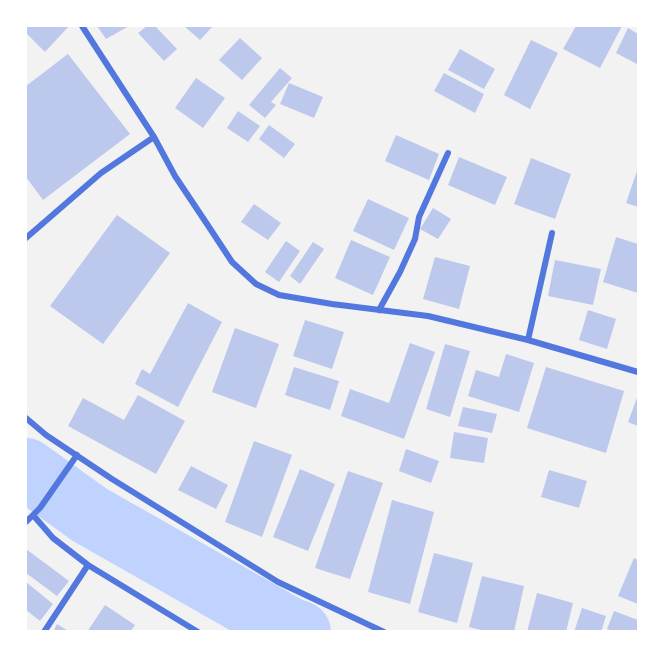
<!DOCTYPE html>
<html>
<head>
<meta charset="utf-8">
<style>
  body { margin:0 }
  #map { position:relative; width:664px; height:657px; overflow:hidden; background:#f2f2f2; font-family:"Roboto Serif",serif }
  canvas { display:block }
  .frame { position:absolute; inset:0; border:27px solid #fff; pointer-events:none }
</style>
</head>
<body>
<div id="map">
<canvas width="664" height="657"></canvas>
<div class="frame"></div>
</div>
<script>
const g = document.querySelector('canvas').getContext('2d');
g.lineJoin = 'round';
const poly = rows => new Path2D(rows.map(r => 'M' + r).join(''));
function strokePath(path, color, width, dash) { g.strokeStyle = color; g.lineWidth = width; g.lineCap = dash ? 'butt' : 'round'; g.setLineDash(dash || []); g.stroke(path); }
function fill(path, color) { g.fillStyle = color; g.fill(path, 'evenodd'); }
const river = poly([
  [26,469,90,515,289,628,300,632]
]);
const building = poly([
  [26,26,69,26,45,52,26,33],
  [97,26,129,26,106,39],
  [147,26,155,26,177,49,164,61,138,33],
  [184,26,213,26,200,40],
  [576,26,622,26,600,68,563,49],
  [628,28,638,34,638,62,637,64,616,53],
  [240,38,262,58,242,80,219,60],
  [531,40,558,53,530,109,504,95],
  [460,49,495,69,484,89,448,70],
  [68,54,130,134,43,200,26,177,26,86],
  [280,68,292,78,271,102,276,105,265,118,249,105],
  [444,73,484,94,475,113,434,91],
  [196,78,225,98,203,128,175,108],
  [289,83,323,97,314,118,280,104],
  [238,111,260,126,248,142,227,128],
  [269,125,295,144,284,158,259,139],
  [396,135,439,154,429,180,385,161],
  [459,157,507,177,495,205,448,185],
  [531,158,571,174,555,219,514,204],
  [638,168,638,207,626,203],
  [368,199,409,218,394,250,353,231],
  [254,204,281,223,268,240,241,222],
  [433,208,451,219,438,239,420,229],
  [117,215,170,253,103,344,50,306],
  [616,237,638,244,638,293,603,282],
  [351,240,390,257,373,295,335,278],
  [286,241,300,251,279,282,265,272],
  [313,242,324,249,300,284,290,276],
  [435,257,470,266,459,309,423,299],
  [555,260,601,269,593,305,548,296],
  [188,303,222,322,178,407,135,384,142,369,150,374],
  [588,310,616,319,607,349,579,340],
  [305,320,344,332,332,369,293,356],
  [235,328,279,344,256,408,212,392],
  [410,343,435,352,404,439,341,416,350,389,389,403],
  [445,344,470,351,450,417,426,409],
  [506,354,534,363,519,412,468,396,476,370,499,377],
  [294,367,339,381,330,410,285,395],
  [546,367,624,391,606,453,527,428],
  [138,395,185,421,156,474,68,426,83,398,124,420],
  [638,395,638,426,628,422],
  [463,407,497,414,492,433,458,426],
  [454,432,488,438,484,463,450,458],
  [254,441,292,455,262,537,225,522],
  [406,449,439,461,431,483,399,471],
  [191,466,228,485,216,509,178,490],
  [300,469,335,484,308,551,273,537],
  [549,470,587,481,579,508,541,497],
  [348,471,383,483,350,579,315,568],
  [392,500,434,512,410,604,368,592],
  [26,549,69,581,57,596,26,573],
  [434,553,473,563,457,623,418,612],
  [634,558,638,560,638,604,618,596],
  [482,576,524,586,514,632,489,632,469,627],
  [26,582,53,604,40,621,26,610],
  [537,593,573,603,566,632,527,632],
  [105,605,135,625,130,632,87,632],
  [582,608,606,616,601,632,574,632],
  [614,611,638,620,638,632,615,632,607,629],
  [57,624,70,632,53,632]
]);
const minor = poly([
  [82,26,154,137,175,176,209,227,232,262,256,284,279,295,332,304,428,316,528,340,638,372],
  [26,238,101,173,154,137],
  [379,310,400,272,415,239,419,217,448,153],
  [528,340,552,233],
  [26,418,46,435,112,479,278,582,384,632],
  [33,515,53,538,88,565,198,632],
  [26,522,40,508,77,455],
  [44,632,88,565]
]);
strokePath(river, '#bfd3fe', 62);
fill(building, '#bdc9ec');
strokePath(minor, '#5277de', 6);
</script>
</body>
</html>
